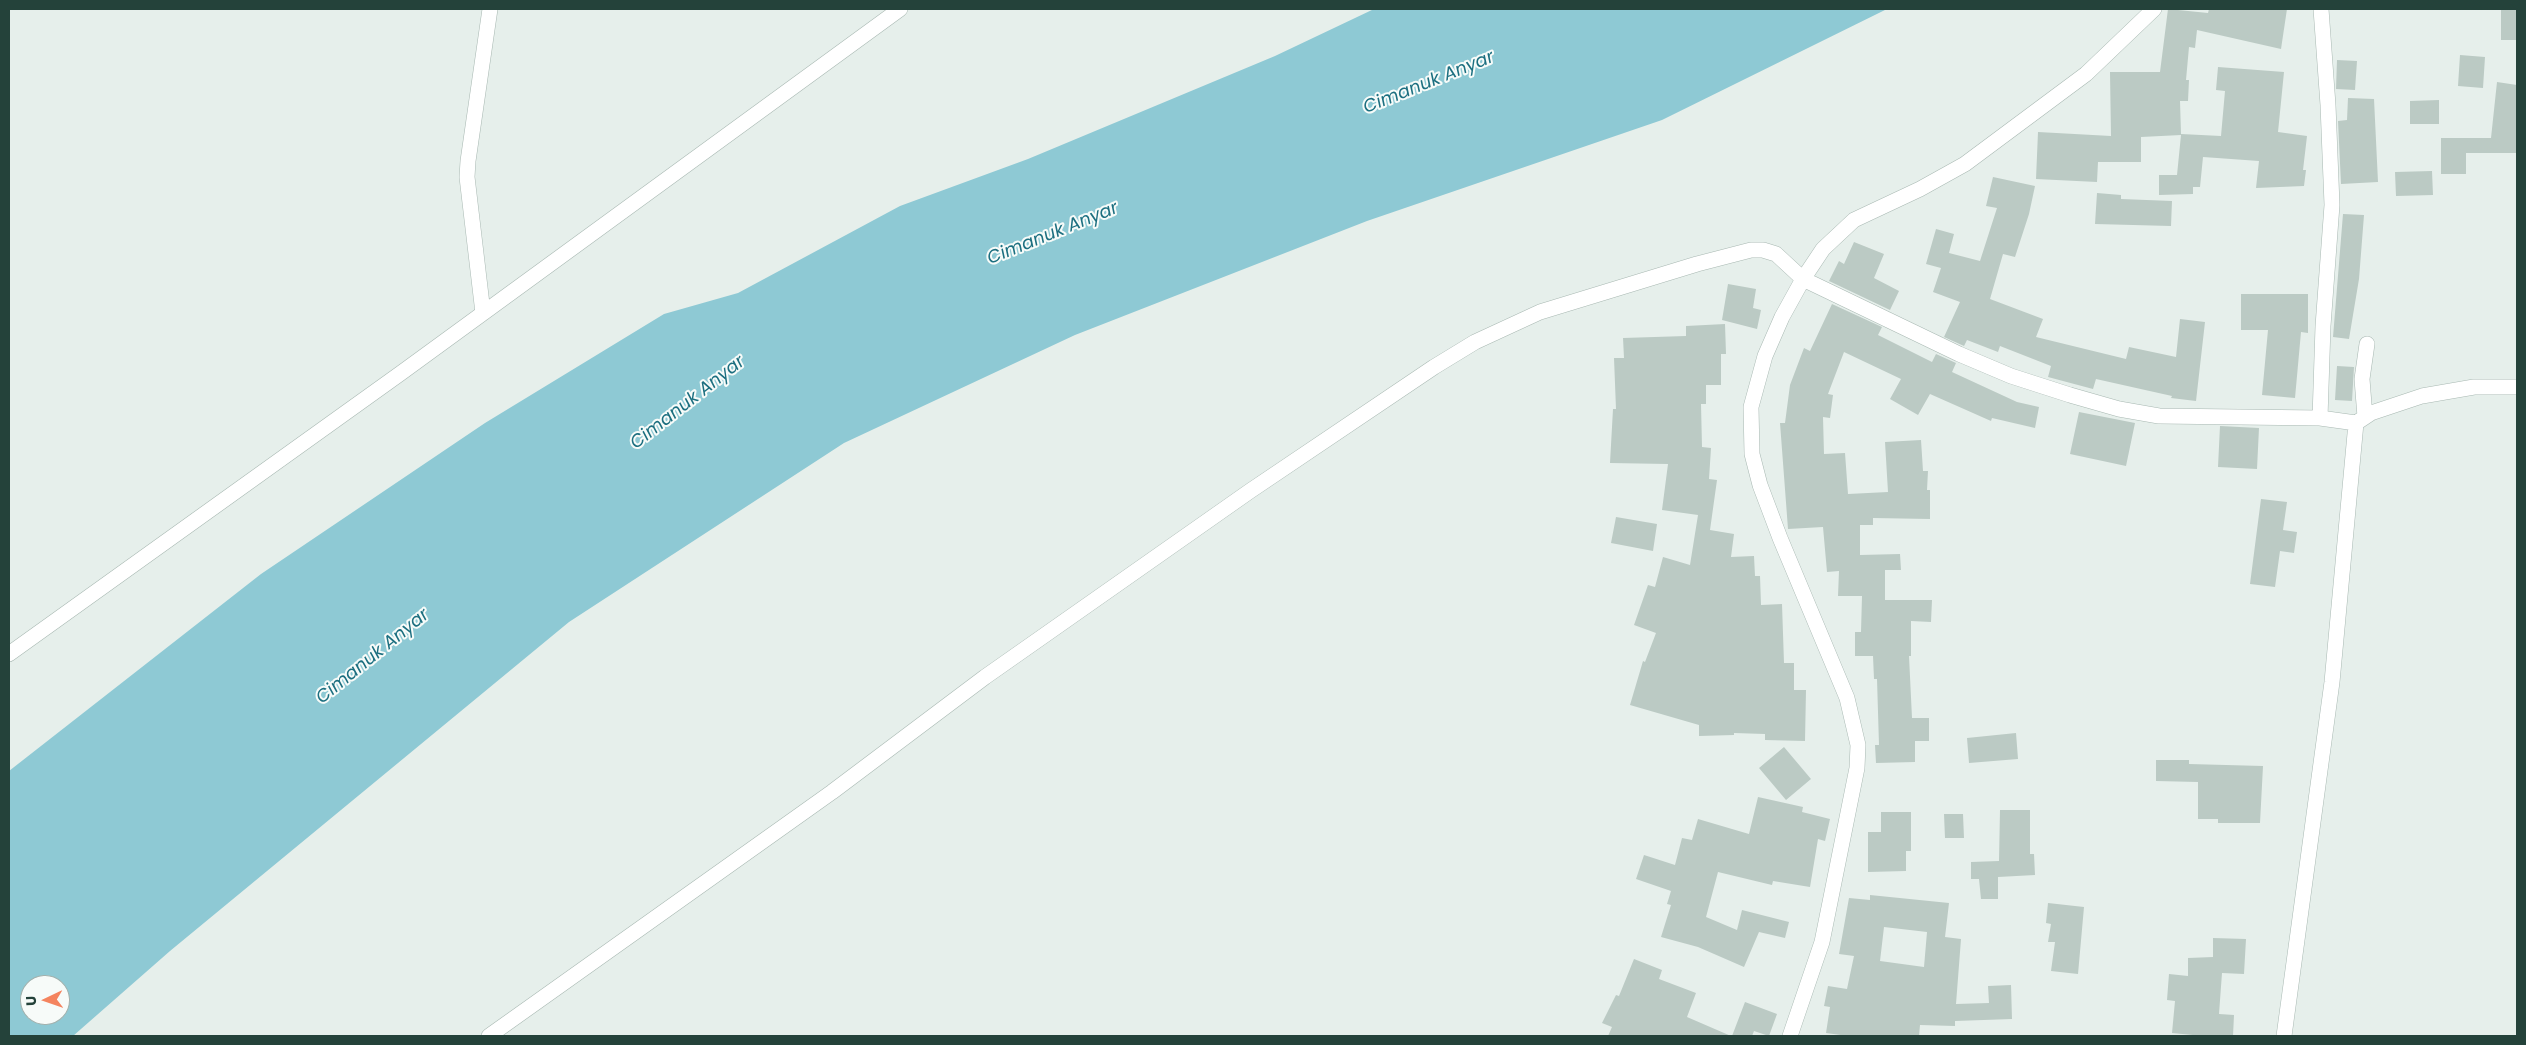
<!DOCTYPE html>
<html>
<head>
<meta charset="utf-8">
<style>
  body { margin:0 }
  #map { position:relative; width:2526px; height:1045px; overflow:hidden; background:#e6efeb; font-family:Poppins,sans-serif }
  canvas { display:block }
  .frame { position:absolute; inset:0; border:10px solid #24423a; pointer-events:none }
  .north { position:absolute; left:20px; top:975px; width:50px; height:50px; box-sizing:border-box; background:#f7fbf9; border:1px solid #a3b1ad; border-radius:50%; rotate:267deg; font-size:14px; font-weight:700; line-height:20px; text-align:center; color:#24423a }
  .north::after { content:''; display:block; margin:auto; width:18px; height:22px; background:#f4845f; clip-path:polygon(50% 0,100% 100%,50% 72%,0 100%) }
</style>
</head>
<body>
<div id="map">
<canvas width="2526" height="1045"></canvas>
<div class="frame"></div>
<div class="north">U</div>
</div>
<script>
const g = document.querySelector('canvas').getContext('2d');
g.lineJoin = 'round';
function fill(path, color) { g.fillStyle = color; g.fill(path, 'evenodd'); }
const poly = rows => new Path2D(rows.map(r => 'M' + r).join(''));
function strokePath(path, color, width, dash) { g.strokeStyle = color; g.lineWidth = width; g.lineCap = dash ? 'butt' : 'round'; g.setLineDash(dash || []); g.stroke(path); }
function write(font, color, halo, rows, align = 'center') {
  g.font = font + ' Poppins,sans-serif'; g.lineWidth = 4; g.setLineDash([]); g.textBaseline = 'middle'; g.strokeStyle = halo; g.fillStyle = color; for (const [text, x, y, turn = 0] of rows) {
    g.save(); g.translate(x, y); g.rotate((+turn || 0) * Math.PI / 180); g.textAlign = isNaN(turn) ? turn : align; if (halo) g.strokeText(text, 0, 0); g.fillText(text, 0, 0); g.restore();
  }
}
const water = poly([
  [1374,9,1887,9,1662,120,1367,221,1075,335,844,443,569,622,170,951,73,1036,9,1036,9,771,261,574,485,423,664,314,738,293,900,206,1028,159,1275,56],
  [30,985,60,985,60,1015,30,1015]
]);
const building = poly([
  [2168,9,2208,13,2209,9,2287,9,2281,49,2197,30,2195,48,2189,47,2186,80,2189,80,2188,101,2180,101,2181,134,2221,136,2225,91,2216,90,2218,67,2284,72,2278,132,2307,136,2303,170,2306,170,2304,186,2256,188,2259,161,2203,157,2200,187,2193,187,2193,194,2159,195,2159,175,2177,175,2181,135,2141,137,2141,162,2098,162,2097,182,2036,179,2038,132,2111,136,2110,72,2160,72],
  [2501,9,2517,9,2517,40,2501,40],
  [2460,55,2485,57,2483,88,2458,86],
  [2337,60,2357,61,2355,90,2336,89],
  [2497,82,2517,85,2517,153,2466,153,2466,174,2441,174,2441,138,2491,138],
  [2348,98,2374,99,2378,182,2341,184,2338,121,2347,120],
  [2439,100,2439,124,2410,124,2410,101],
  [2432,171,2433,195,2396,196,2395,172],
  [1993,177,2035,186,2029,214,2015,257,2003,254,1990,299,2043,319,2036,337,2126,359,2129,347,2176,357,2180,319,2205,322,2196,401,2171,398,2172,396,2096,379,2093,389,2048,377,2051,366,2000,346,1998,352,1967,340,1964,346,1944,337,1960,302,1933,292,1941,268,1926,264,1936,229,1954,234,1949,253,1980,261,1997,208,1986,206],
  [2097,193,2121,195,2121,199,2172,201,2171,226,2095,224],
  [2343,214,2364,215,2359,279,2349,339,2333,337],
  [1854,242,1884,254,1874,278,1899,291,1890,310,1829,281,1839,261,1844,264],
  [1728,284,1756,289,1753,308,1761,310,1757,329,1722,320],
  [2241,294,2308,294,2308,333,2301,332,2295,398,2262,395,2268,330,2241,330],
  [1832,304,1882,327,1878,335,1932,362,1936,354,1956,363,1952,372,2017,402,2039,407,2035,428,1992,418,1991,421,1930,394,1918,415,1890,399,1901,379,1844,352,1828,394,1833,395,1830,418,1823,417,1824,454,1845,453,1848,494,1888,492,1885,442,1921,440,1923,471,1928,471,1927,490,1930,490,1930,519,1873,518,1873,525,1860,525,1860,555,1900,554,1901,570,1885,570,1885,600,1932,600,1931,622,1911,621,1911,656,1909,656,1912,718,1929,718,1929,741,1915,741,1915,762,1876,763,1875,745,1879,745,1877,679,1874,679,1873,656,1855,656,1855,632,1861,632,1862,596,1838,596,1839,571,1827,572,1823,527,1788,529,1780,423,1785,423,1790,385,1804,348,1810,351],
  [1725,324,1726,354,1721,354,1721,385,1706,385,1706,404,1701,404,1702,447,1711,448,1709,479,1717,480,1710,530,1734,534,1731,557,1754,556,1755,576,1760,576,1761,605,1782,604,1784,663,1794,663,1794,690,1806,690,1805,741,1765,740,1765,734,1734,733,1734,735,1699,736,1699,725,1630,705,1643,661,1645,662,1656,633,1634,625,1648,585,1655,587,1663,557,1690,565,1698,515,1662,510,1668,464,1610,463,1613,409,1616,409,1614,358,1624,358,1623,338,1686,336,1686,326],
  [2337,366,2354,367,2352,401,2335,400],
  [2079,412,2135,423,2126,466,2070,454],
  [2220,426,2259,428,2257,469,2218,467],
  [2261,499,2287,502,2283,530,2297,532,2294,553,2280,551,2275,587,2250,584],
  [1616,517,1657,524,1653,551,1611,543],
  [2016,733,2018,759,1969,763,1967,738],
  [1784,747,1811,779,1786,800,1759,768],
  [2156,760,2189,760,2189,764,2263,766,2260,823,2218,823,2218,819,2198,819,2198,782,2156,781],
  [1758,797,1803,807,1802,812,1830,819,1825,841,1818,839,1810,887,1773,881,1772,885,1718,872,1706,917,1737,930,1742,910,1789,922,1785,938,1759,932,1744,967,1698,947,1661,937,1671,905,1667,904,1671,891,1636,879,1644,855,1675,865,1682,838,1692,840,1698,819,1749,834],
  [2000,810,2030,810,2030,854,2034,854,2035,875,1998,877,1998,899,1981,899,1979,879,1971,879,1971,862,1999,861],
  [1881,812,1911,812,1911,851,1906,851,1906,871,1868,872,1868,832,1881,832],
  [1944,814,1963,814,1964,838,1945,838],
  [1870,895,1949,903,1945,937,1961,939,1956,1004,1989,1003,1988,986,2011,985,2012,1019,1955,1021,1955,1026,1920,1025,1919,1036,1848,1036,1826,1033,1830,1007,1824,1006,1828,986,1847,989,1854,956,1839,954,1849,898,1870,900],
  [1884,927,1927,932,1924,967,1880,961],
  [2048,903,2084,907,2078,974,2051,971,2055,942,2048,942,2051,924,2046,923],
  [2213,938,2246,939,2244,974,2222,973,2219,1014,2234,1015,2233,1036,2203,1036,2172,1033,2175,1001,2167,1000,2169,974,2188,976,2188,958,2213,957],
  [1634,959,1662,970,1659,979,1696,993,1687,1017,1731,1036,1608,1036,1612,1027,1602,1023,1616,995,1619,996],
  [1745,1002,1777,1014,1769,1036,1754,1031,1752,1036,1732,1036]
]);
const minor = poly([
  [483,313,467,177,468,161,490,9],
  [2365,417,2362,379,2367,344],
  [2356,423,2371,413,2422,396,2474,387,2517,387],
  [9,654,401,373,900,9],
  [489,1036,832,792,985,677,1250,491,1434,367,1475,342,1540,312,1697,264,1751,250,1763,250,1776,254,1803,279,1959,354,2011,376,2070,395,2119,409,2159,416,2320,418,2323,326,2332,205,2328,105,2321,9],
  [1790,1036,1822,942,1857,768,1858,745,1847,698,1780,538,1760,485,1752,454,1751,407,1765,356,1782,317,1803,279,1823,249,1854,220,1920,189,1965,164,2086,74,2154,9],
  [2284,1036,2332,682,2356,423,2320,418]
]);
const waterNames = [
  ["Cimanuk Anyar",1429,83,-22],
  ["Cimanuk Anyar",1053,234,-22],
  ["Cimanuk Anyar",688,403,-38],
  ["Cimanuk Anyar",373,657,-39]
];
fill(water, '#8ec9d4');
fill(building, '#bbcac4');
strokePath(minor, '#a8b8b2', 16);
strokePath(minor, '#fff', 15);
write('italic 18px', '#1c6f80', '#f7fbf9', waterNames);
</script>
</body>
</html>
